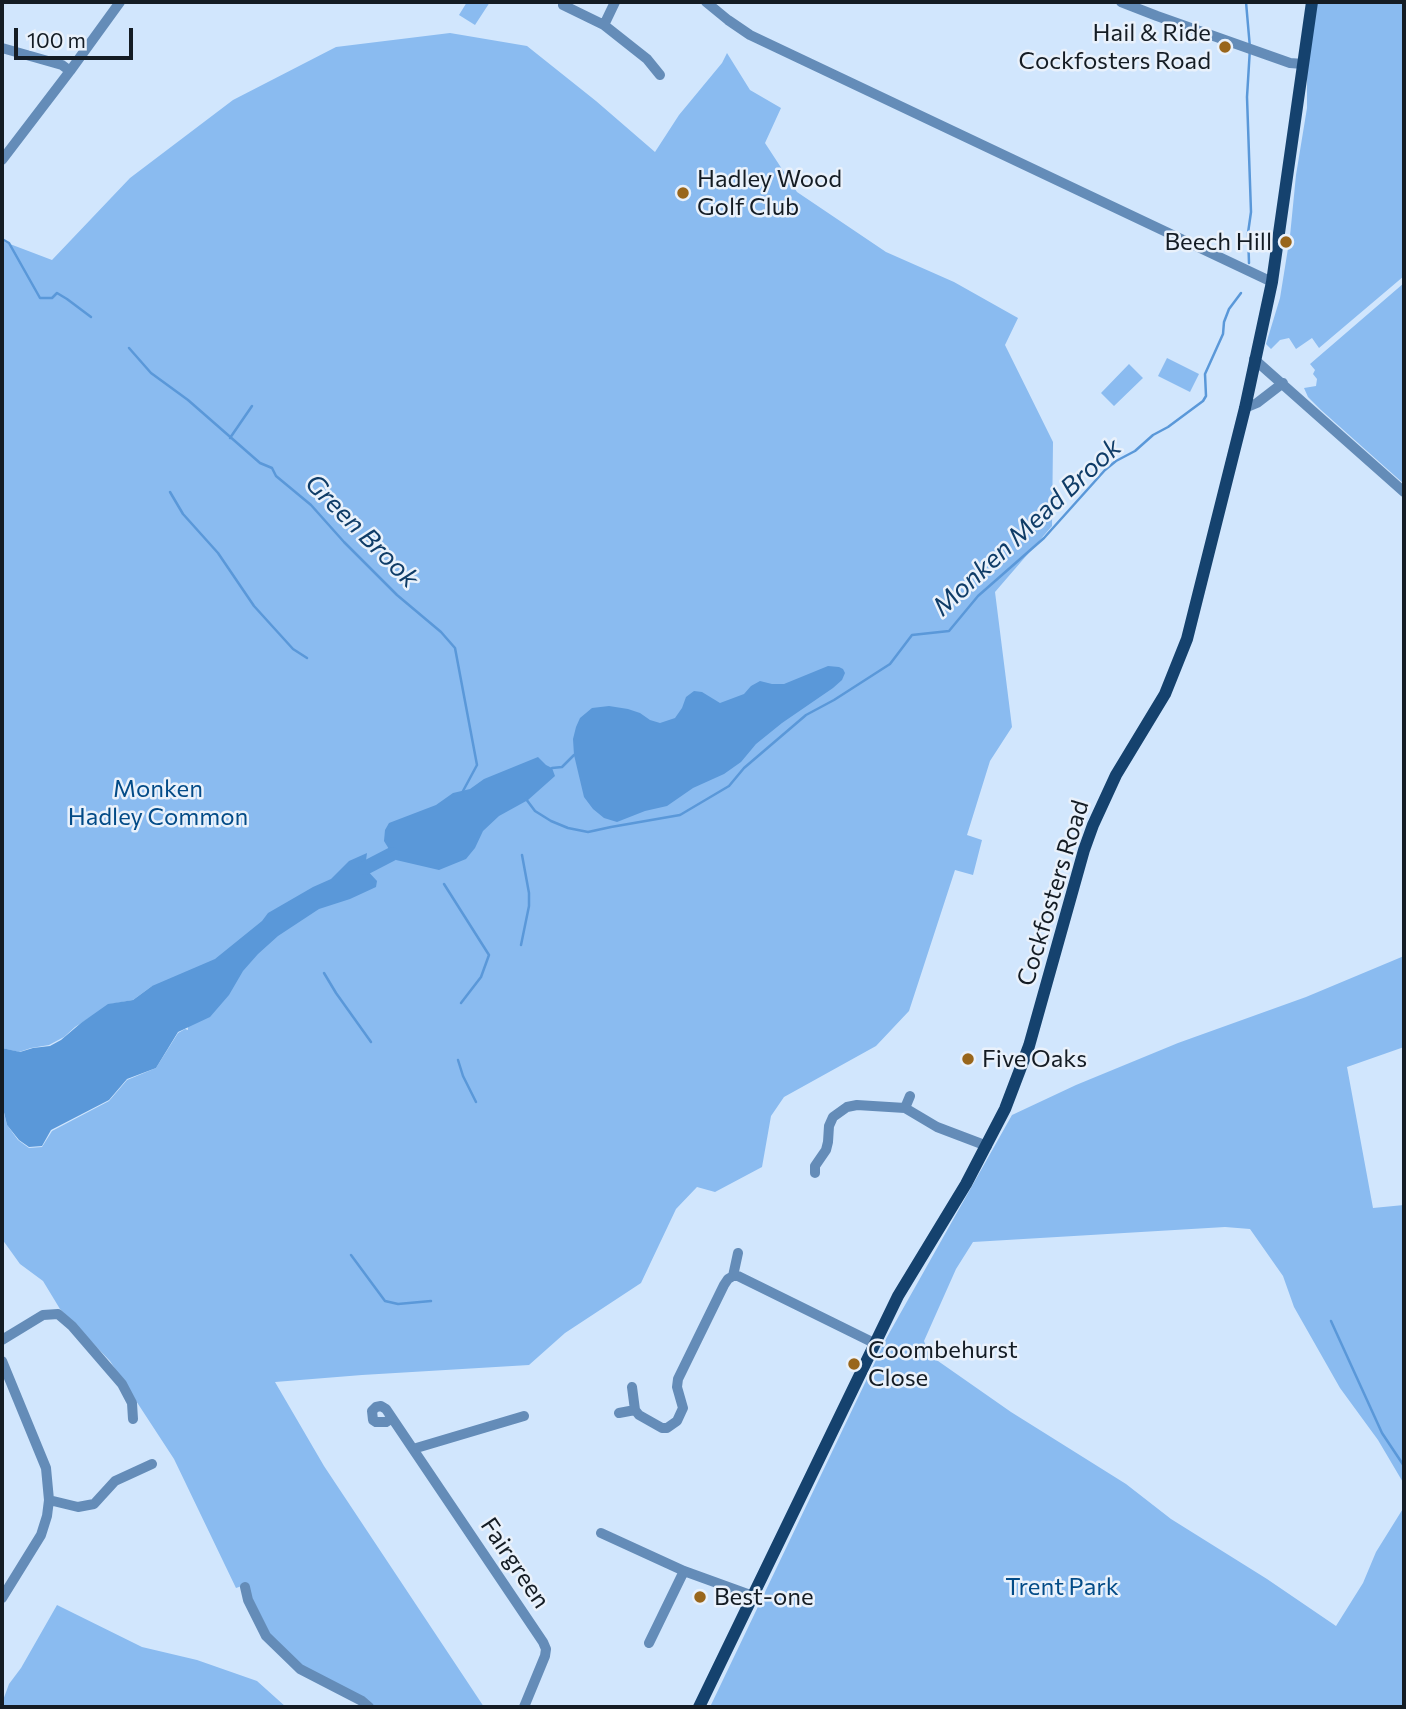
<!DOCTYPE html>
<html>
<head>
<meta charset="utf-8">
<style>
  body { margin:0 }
  #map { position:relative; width:1406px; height:1709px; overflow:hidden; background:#d1e6fd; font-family:Commissioner,sans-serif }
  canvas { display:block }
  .frame { position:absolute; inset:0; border:4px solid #141c24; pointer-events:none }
  .scale { position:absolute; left:14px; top:28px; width:119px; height:32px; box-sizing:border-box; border:4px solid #141c24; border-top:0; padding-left:9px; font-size:21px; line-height:24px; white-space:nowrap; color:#141c24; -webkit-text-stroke:5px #e9f1fb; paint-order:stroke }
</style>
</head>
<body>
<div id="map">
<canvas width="1406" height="1709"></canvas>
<div class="frame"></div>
<div class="scale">100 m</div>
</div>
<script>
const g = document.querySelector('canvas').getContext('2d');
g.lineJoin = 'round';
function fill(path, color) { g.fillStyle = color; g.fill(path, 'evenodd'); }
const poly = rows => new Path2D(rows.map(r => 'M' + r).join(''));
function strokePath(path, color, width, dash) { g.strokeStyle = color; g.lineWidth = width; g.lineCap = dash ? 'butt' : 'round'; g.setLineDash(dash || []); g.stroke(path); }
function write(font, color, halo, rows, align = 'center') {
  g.font = font + ' Commissioner,sans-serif'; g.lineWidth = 5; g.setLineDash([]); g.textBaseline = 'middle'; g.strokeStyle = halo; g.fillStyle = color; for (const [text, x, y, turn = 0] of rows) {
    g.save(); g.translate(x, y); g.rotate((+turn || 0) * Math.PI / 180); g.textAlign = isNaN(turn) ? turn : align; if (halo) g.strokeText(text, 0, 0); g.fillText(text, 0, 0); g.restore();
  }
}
const green = poly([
  [467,2,490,2,475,25,459,15],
  [1313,2,1404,2,1404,276,1319,348,1312,338,1296,349,1289,338,1280,340,1271,349,1266,344,1280,298,1290,236,1296,175,1307,108,1307,60],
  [450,33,527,46,596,101,655,152,679,115,722,63,727,53,750,90,781,108,765,143,797,192,886,252,954,282,1018,318,1005,345,1053,442,1052,526,995,592,1012,727,990,761,967,835,982,840,973,875,955,870,909,1011,876,1046,784,1097,771,1116,762,1167,715,1192,697,1187,676,1209,641,1283,565,1333,529,1365,362,1375,275,1382,324,1466,484,1707,375,1707,363,1698,299,1665,268,1634,254,1605,248,1584,236,1588,174,1459,110,1361,60,1309,43,1281,20,1264,2,1239,2,1105,7,1125,18,1140,29,1148,42,1147,52,1131,109,1101,127,1080,156,1068,178,1033,185,1029,188,1030,187,1012,152,986,133,1000,111,1004,75,1027,64,1037,49,1045,31,1048,19,1052,2,1048,2,241,52,260,130,178,233,100,336,47],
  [1404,283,1404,484,1321,410,1308,397,1304,388,1316,386,1317,379,1313,374,1315,370,1310,364],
  [1167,358,1199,374,1190,392,1158,376],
  [1129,364,1143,378,1114,406,1101,393],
  [1404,956,1404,1047,1347,1067,1373,1208,1404,1205,1404,1484,1378,1440,1340,1388,1294,1307,1283,1276,1250,1229,1225,1227,973,1242,956,1269,924,1341,928,1352,938,1361,1011,1412,1126,1484,1171,1519,1267,1579,1336,1626,1363,1583,1376,1552,1404,1507,1404,1707,710,1707,887,1337,1012,1115,1076,1085,1178,1043,1306,997],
  [57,1605,142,1647,197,1660,257,1681,286,1707,2,1707,2,1703,9,1684,21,1668]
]);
const water = poly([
  [828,666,839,667,843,669,845,673,842,680,833,688,782,723,756,744,741,762,724,774,693,788,667,806,645,811,617,822,604,818,593,809,584,797,574,755,573,739,576,727,580,718,592,708,609,706,628,709,640,713,650,720,660,723,675,718,682,708,686,697,694,691,702,692,720,703,744,694,751,686,760,681,772,684,784,684],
  [538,757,546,765,552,768,555,776,528,800,499,816,483,831,475,848,466,859,439,870,396,860,392,854,384,841,385,830,389,823,436,805,453,793,470,789,484,779],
  [367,853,365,868,377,881,376,887,350,899,319,909,278,936,258,954,243,971,229,995,210,1017,178,1032,156,1068,127,1079,109,1100,51,1130,42,1146,29,1147,19,1140,7,1125,2,1104,2,1048,20,1052,33,1048,50,1046,61,1040,81,1023,108,1004,133,1000,152,986,215,959,262,921,268,913,313,887,331,879,349,861]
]);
const stream = poly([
  [1246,2,1250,48,1247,97,1251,212,1248,233,1249,263],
  [2,239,9,243,40,298,52,298,57,293,67,299,91,317],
  [129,348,151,373,188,400,260,463,272,468,276,476,311,505,344,542,397,595,441,632,455,648,477,765,463,791],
  [230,438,252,406],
  [170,492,183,514,218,553,254,606,293,649,307,658],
  [552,768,562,767,574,755],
  [526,799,535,811,551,821,568,828,588,832,611,827,680,815,729,786,744,768,806,715,834,700,890,664,912,635,949,631,978,596,1044,538,1105,470,1116,461,1135,451,1153,435,1168,427,1203,401,1206,396,1205,374,1223,334,1224,322,1229,309,1241,293],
  [444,884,489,955,481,977,461,1003],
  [521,945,529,906,529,893,522,855],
  [324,973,336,993,371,1042],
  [458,1060,463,1076,476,1102],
  [351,1255,385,1301,398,1304,431,1301],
  [1331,1321,1382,1433,1404,1466]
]);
const river = poly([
  [365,868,392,854]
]);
const minor = poly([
  [615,2,604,25,647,59,660,75],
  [706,2,728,20,750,35,1272,282],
  [1121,2,1157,16,1290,63,1303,64],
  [563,5,604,25],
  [2,48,62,65,70,71],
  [2,160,70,71,120,2],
  [1254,359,1404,492],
  [1245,408,1257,403,1283,383],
  [905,1108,910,1096],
  [815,1173,815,1166,826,1150,828,1142,829,1126,833,1117,847,1107,857,1105,905,1108,937,1127,987,1146],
  [733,1276,738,1276,874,1343],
  [2,1340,43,1315,58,1314,72,1326,122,1384,132,1403,133,1419],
  [2,1361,46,1468,49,1500,47,1516,41,1535,2,1598],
  [632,1387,635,1410,639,1415,662,1428,667,1428,677,1421,683,1408,677,1387,678,1379,724,1285,728,1279,733,1276,738,1253],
  [619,1413,635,1410],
  [392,1418,386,1422,376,1422,373,1420,372,1411,376,1407,381,1406,386,1409,543,1642,546,1649,545,1656,524,1707],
  [413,1449,524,1416],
  [49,1500,78,1507,94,1504,115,1481,152,1464],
  [601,1533,684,1571,753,1596],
  [245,1587,248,1600,266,1636,300,1669,362,1701,369,1707],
  [649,1643,684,1571]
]);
const major = poly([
  [699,1707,898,1296,966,1184,1005,1109,1029,1046,1084,850,1093,825,1116,775,1165,694,1187,639,1245,408,1272,282,1312,2]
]);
const markers = [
  [1225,47,7,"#99661b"],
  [683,193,7,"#99661b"],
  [1286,242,7,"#99661b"],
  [968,1059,7,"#99661b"],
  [854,1364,7,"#99661b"],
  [700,1597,7,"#99661b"]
];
const poiNames = [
  ["Hail & Ride",1211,33,"right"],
  ["Cockfosters Road",1211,61,"right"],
  ["Hadley Wood",697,179],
  ["Golf Club",697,207],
  ["Beech Hill",1272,242,"right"],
  ["Five Oaks",982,1059],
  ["Coombehurst",868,1350],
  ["Close",868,1378],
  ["Best-one",714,1597]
];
const parkNames = [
  ["Monken",158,789],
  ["Hadley Common",158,817],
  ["Trent Park",1062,1587]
];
const streetNames = [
  ["Cockfosters Road",1053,893,-73],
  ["Fairgreen",515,1563,56]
];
const waterNames = [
  ["Monken Mead Brook",1027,527,-43],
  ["Green Brook",362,531,45]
];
fill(green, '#8abbf0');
fill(water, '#5a98d9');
strokePath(stream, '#5a98d9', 2.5);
strokePath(river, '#5a98d9', 14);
strokePath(minor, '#648cb8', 10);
strokePath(major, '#15426e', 12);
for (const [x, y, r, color] of markers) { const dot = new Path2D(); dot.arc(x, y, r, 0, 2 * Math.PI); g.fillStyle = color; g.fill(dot); strokePath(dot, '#e9f1fb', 2.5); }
write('24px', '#141c24', '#e9f1fb', poiNames, 'left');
write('24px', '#034b87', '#e9f1fb', parkNames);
write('24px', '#141c24', '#e9f1fb', streetNames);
write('italic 26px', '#0f3c67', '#e9f1fb', waterNames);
</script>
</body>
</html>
